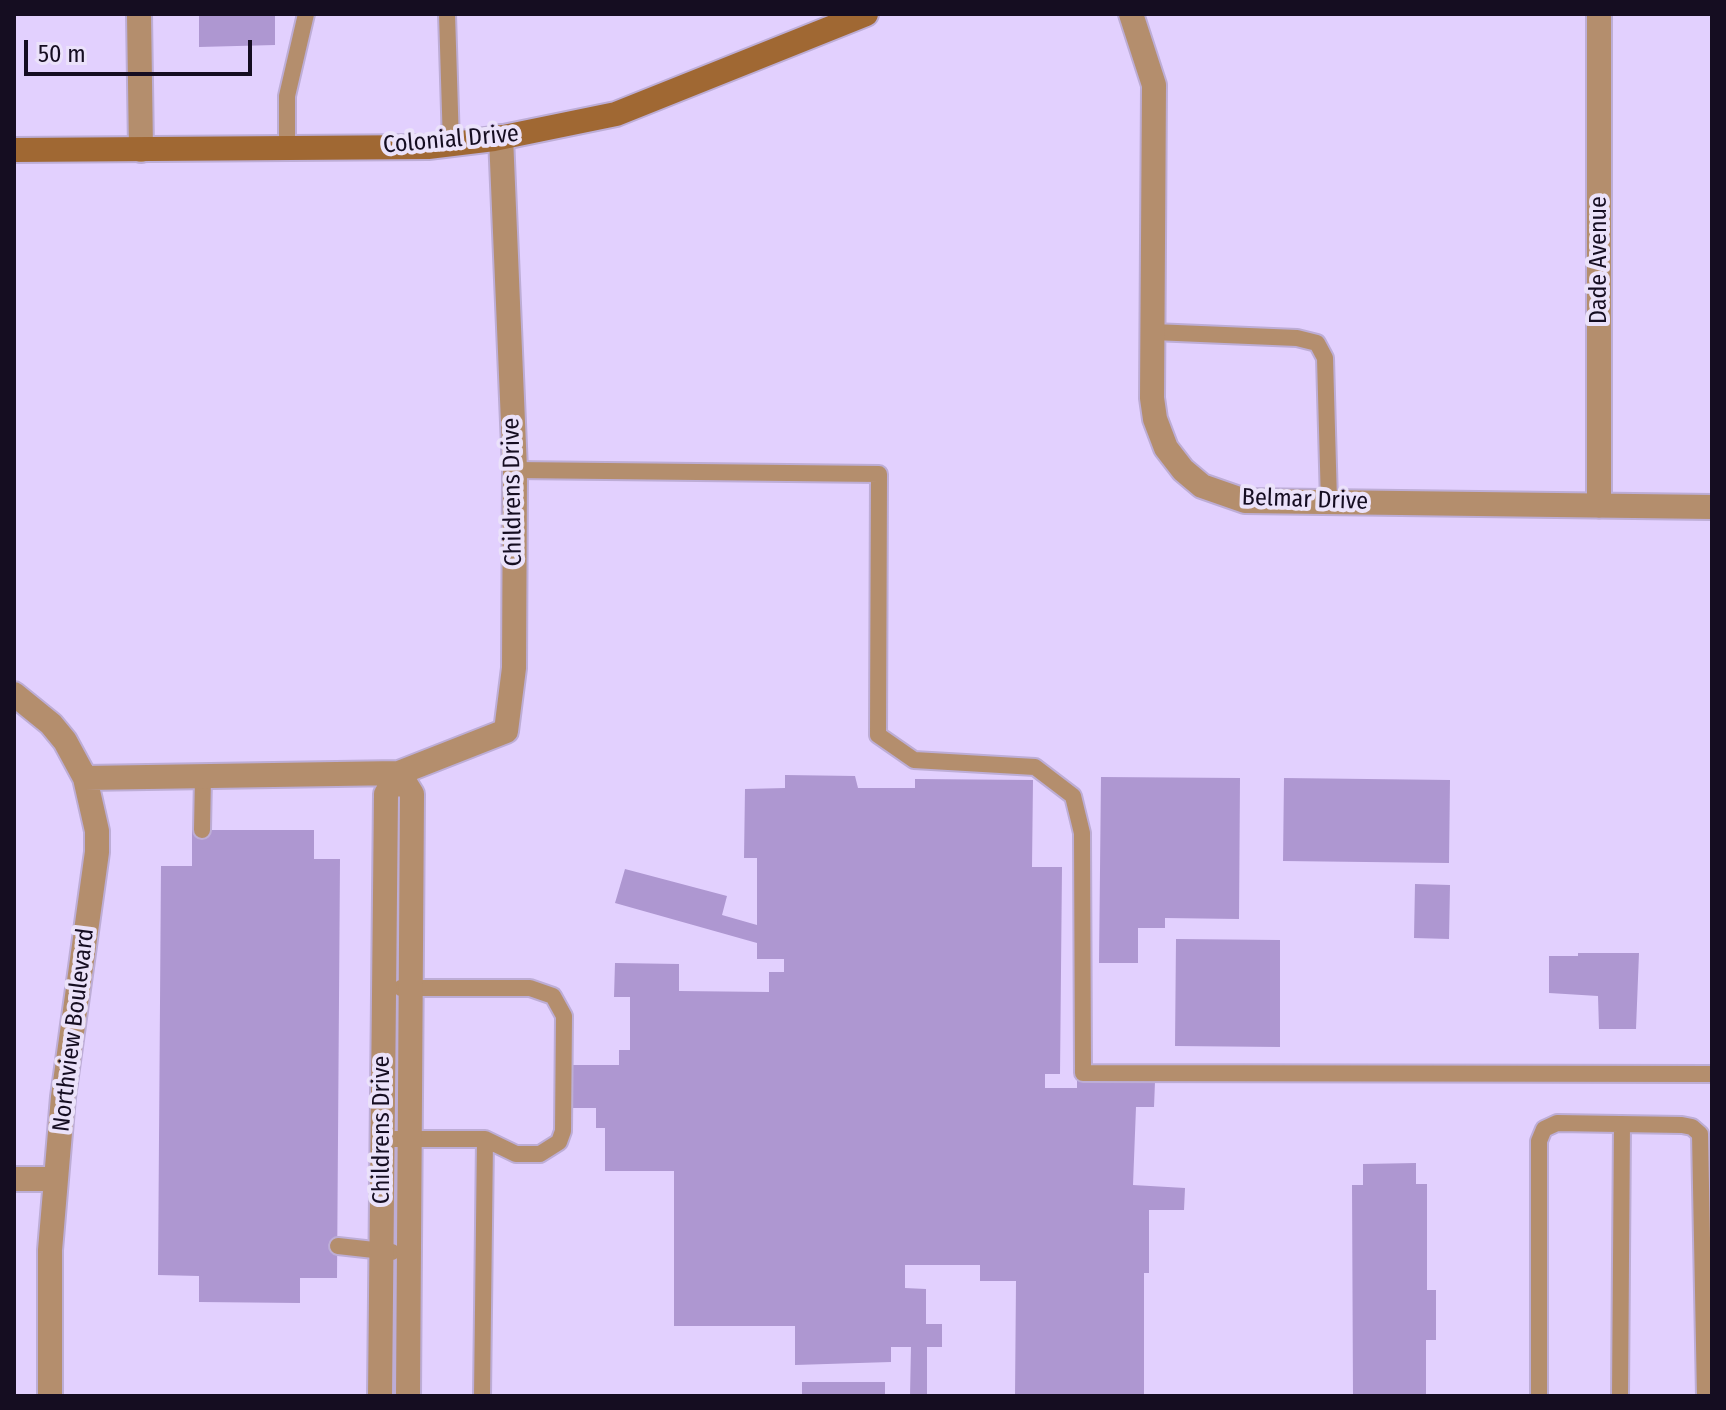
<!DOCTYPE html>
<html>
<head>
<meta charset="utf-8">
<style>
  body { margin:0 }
  #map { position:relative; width:1726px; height:1410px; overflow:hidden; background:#e2d0fe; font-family:"Fira Sans Condensed",sans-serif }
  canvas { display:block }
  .frame { position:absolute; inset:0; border:16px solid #150d21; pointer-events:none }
  .scale { position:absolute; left:24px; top:40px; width:228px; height:36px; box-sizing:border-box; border:4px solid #150d21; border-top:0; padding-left:10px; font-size:24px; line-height:28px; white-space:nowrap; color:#150d21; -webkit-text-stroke:6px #ebe2fa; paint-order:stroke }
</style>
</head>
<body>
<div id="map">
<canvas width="1726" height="1410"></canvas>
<div class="frame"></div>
<div class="scale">50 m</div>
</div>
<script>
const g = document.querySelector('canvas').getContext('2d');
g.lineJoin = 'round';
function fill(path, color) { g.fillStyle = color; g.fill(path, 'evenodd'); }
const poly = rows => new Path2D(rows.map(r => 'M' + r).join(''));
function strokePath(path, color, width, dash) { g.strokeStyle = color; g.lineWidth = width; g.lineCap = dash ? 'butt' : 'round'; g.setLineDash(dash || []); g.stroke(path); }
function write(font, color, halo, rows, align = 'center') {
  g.font = font + ' "Fira Sans Condensed",sans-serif'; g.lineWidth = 8; g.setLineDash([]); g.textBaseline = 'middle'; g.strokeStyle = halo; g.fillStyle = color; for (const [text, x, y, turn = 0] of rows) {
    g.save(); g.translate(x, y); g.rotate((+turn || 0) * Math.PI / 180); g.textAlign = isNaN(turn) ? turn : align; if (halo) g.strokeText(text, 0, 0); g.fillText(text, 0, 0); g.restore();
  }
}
const building = poly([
  [199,14,275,14,275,45,199,47],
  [785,775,855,776,858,788,915,788,915,779,1033,780,1032,867,1062,867,1060,1074,1045,1074,1045,1088,1077,1088,1077,1081,1155,1082,1154,1107,1136,1107,1133,1185,1185,1188,1184,1210,1149,1210,1149,1273,1144,1273,1144,1396,1015,1396,1016,1281,980,1281,980,1265,905,1265,905,1288,926,1289,926,1324,942,1324,942,1347,927,1347,927,1396,910,1396,911,1347,891,1347,891,1362,795,1365,795,1326,674,1326,674,1171,605,1171,605,1128,596,1128,596,1108,564,1108,564,1065,619,1065,619,1050,630,1050,630,997,614,997,615,963,679,964,679,991,769,992,769,972,784,972,784,959,757,959,757,943,615,903,625,869,727,896,722,915,757,925,757,858,744,858,745,789,785,788],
  [1101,777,1240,778,1239,919,1165,918,1165,928,1138,928,1138,963,1099,963],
  [1284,778,1450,780,1449,863,1283,861],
  [192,830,314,830,314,859,340,859,337,1278,300,1278,300,1303,199,1302,199,1276,158,1275,161,866,192,866],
  [1415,884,1450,885,1449,939,1414,938],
  [1176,939,1280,940,1280,1047,1175,1046],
  [1578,953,1639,953,1636,1029,1599,1029,1598,996,1549,993,1549,956,1578,956],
  [1416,1163,1416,1184,1427,1184,1427,1290,1436,1290,1436,1340,1426,1340,1426,1396,1353,1396,1352,1185,1363,1185,1363,1164],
  [802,1382,885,1382,885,1396,802,1396]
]);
const lane = poly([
  [447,14,451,144],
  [287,148,287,96,306,14],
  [1153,332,1297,338,1317,343,1325,358,1329,502],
  [515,470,879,474,878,735,914,760,1035,767,1073,796,1082,833,1083,1073,1712,1074],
  [202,830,203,777],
  [382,1139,485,1139,516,1154,540,1154,559,1142,563,1131,564,1016,553,996,530,988,401,988],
  [338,1246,392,1252],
  [482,1396,485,1139],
  [1539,1396,1539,1141,1544,1129,1557,1123,1682,1125,1692,1127,1700,1134,1705,1396],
  [1620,1396,1622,1124]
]);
const street = poly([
  [139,14,141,150],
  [1131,14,1154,85,1152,398,1155,419,1166,448,1183,470,1202,486,1245,501,1712,507],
  [1599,14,1599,506],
  [14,694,51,724,65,741,85,778,97,831,97,852,63,1097,50,1250,50,1396],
  [399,773,412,794,408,1396],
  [85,778,399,773,506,731,514,668,515,470,501,137],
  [14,1179,56,1179],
  [380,1396,386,794,399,773]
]);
const secondary = poly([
  [14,150,428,147,494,139,616,114,866,14]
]);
const streetNames = [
  ["Colonial Drive",451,140,-5],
  ["Dade Avenue",1599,260,-90],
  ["Childrens Drive",513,492,-91],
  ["Belmar Drive",1305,500,2],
  ["Northview Boulevard",74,1030,-83],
  ["Childrens Drive",382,1130,-90]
];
fill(building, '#ae97d1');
strokePath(lane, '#bdadd6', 20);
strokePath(street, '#bdadd6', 28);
strokePath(secondary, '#bdadd6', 28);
strokePath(lane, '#b48e6d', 16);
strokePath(street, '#b48e6d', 24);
strokePath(secondary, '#a06833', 24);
write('24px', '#150d21', '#ebe2fa', streetNames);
</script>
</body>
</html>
